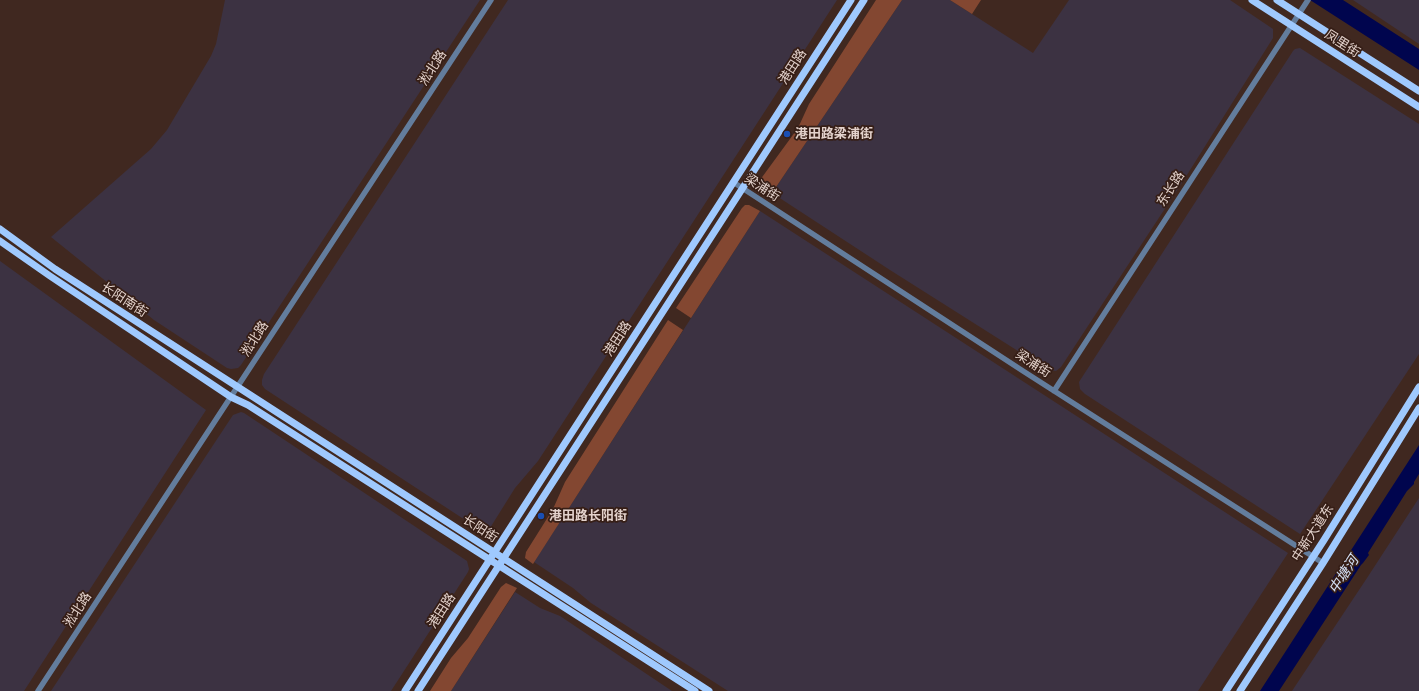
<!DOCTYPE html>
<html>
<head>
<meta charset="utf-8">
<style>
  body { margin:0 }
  canvas { display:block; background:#402820 }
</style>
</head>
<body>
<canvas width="1419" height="691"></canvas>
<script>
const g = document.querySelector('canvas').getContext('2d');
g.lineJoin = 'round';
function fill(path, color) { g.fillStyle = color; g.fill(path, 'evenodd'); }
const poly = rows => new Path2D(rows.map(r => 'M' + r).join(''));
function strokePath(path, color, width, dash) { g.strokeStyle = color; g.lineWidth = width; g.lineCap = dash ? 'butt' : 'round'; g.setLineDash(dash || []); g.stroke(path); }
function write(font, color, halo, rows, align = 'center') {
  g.font = font + ' "Libre Baskerville","Noto Sans SC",serif'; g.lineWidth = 3.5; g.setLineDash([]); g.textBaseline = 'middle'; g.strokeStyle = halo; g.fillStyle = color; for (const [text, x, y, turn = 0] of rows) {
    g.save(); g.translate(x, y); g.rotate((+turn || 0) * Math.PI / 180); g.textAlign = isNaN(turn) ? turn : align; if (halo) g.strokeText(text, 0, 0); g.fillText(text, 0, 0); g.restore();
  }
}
const industrial = poly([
  [225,0,480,0,241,365,238,368,231,369,227,368,154,320,51,237,151,149,167,130,211,56,216,44],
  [508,0,837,0,538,461,515,488,490,528,487,531,482,531,265,389,262,385,262,380,264,374],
  [902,0,950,0,1033,53,1069,0,1230,0,1273,29,1273,38,1185,178,1061,367,1056,371,1048,370,890,270,772,193],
  [1353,0,1419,0,1419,44],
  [1300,48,1419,124,1419,354,1300,534,1085,394,1080,389,1079,382,1293,51,1295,49],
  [760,211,1288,553,1198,691,728,691,591,603,573,588,534,562],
  [0,261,206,410,24,691,0,691],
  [241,412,244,413,467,561,469,569,468,572,391,691,51,691,233,415],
  [1419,498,1419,691,1292,691,1367,578],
  [515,592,540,608,560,616,672,691,451,691]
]);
const green = poly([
  [876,0,902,0,772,193,759,184,760,180,798,128,809,104],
  [950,0,981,0,972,14],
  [745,205,749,205,760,211,691,318,676,308,742,208],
  [668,320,683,330,533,564,525,558,526,552,553,509,565,482],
  [506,583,517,588,451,691,430,691,451,658,468,638,501,587]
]);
const water = poly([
  [1310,0,1343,0,1419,49,1419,70],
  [1419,445,1419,474,1414,482,1414,484,1407,491,1368,553,1369,555,1363,563,1361,565,1279,691,1260,691]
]);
const tertiary = poly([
  [733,182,1023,371,1323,563],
  [1054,391,1308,0],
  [38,691,491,0]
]);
const primary = poly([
  [1252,0,1419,107],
  [1277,0,1419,91],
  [0,229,55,269,709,691],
  [0,241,50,276,231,397,248,405,695,691],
  [405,691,851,0],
  [418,691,864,0],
  [1226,691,1324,540,1419,387],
  [1240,691,1323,563,1419,408]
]);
const markers = [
  [787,134,4,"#1a4fb4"],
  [541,516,4,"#1a4fb4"]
];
const streetNames = [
  ["凤里街",1342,44,33],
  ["港田路",793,67,-57],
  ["淞北路",433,68,-57],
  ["梁浦街",762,188,33],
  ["东长路",1171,189,-57],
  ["长阳南街",124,300,33],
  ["淞北路",255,339,-57],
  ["港田路",618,339,-57],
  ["梁浦街",1033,364,33],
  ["长阳街",480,529,33],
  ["中新大道东",1313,533,-57],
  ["淞北路",78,610,-57],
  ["港田路",442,611,-57]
];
const poiNames = [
  ["港田路梁浦街",795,134],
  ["港田路长阳街",549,516]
];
const waterNames = [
  ["中塘河",1344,575,-57]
];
fill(industrial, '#3c3242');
fill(green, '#834731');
fill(water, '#00054e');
strokePath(tertiary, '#637d9d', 5.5);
strokePath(primary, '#9fc9fe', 7);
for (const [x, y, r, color] of markers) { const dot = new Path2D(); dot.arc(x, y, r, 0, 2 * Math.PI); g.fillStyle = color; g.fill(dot); strokePath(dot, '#361e16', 1.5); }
write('13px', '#e3d2cc', '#361e16', streetNames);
write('bold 13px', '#e3d2cc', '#361e16', poiNames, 'left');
write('italic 14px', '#d5e1f7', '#361e16', waterNames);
</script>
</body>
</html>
